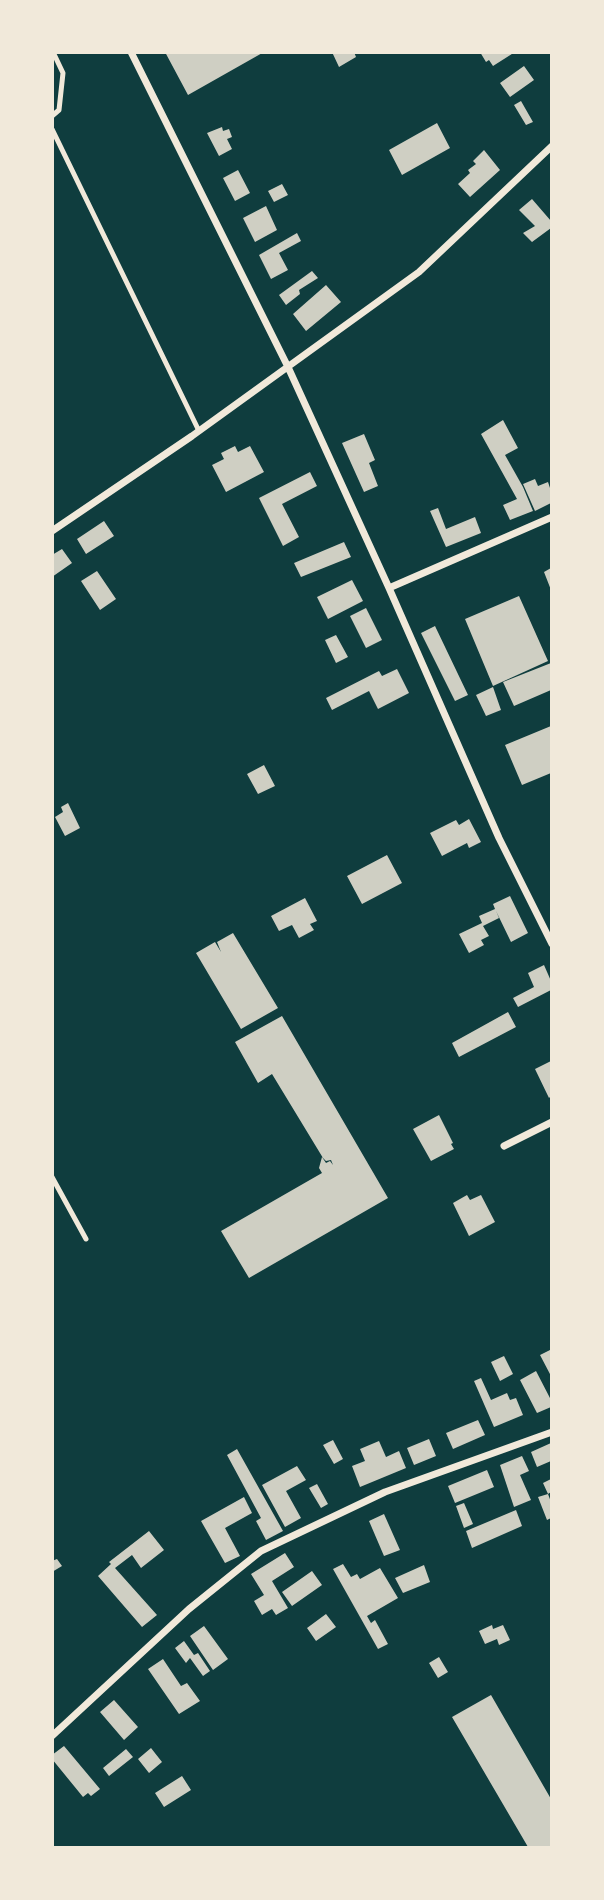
<!DOCTYPE html>
<html>
<head>
<meta charset="utf-8">
<style>
  body { margin:0 }
  #map { position:relative; width:604px; height:1900px; overflow:hidden; background:#0f3d3e; font-family:Georgia,serif }
  canvas { display:block }
  .frame { position:absolute; inset:0; border:54px solid #f1e9da; pointer-events:none }
</style>
</head>
<body>
<div id="map">
<canvas width="604" height="1900"></canvas>
<div class="frame"></div>
</div>
<script>
const g = document.querySelector('canvas').getContext('2d');
g.lineJoin = 'round';
function fill(path, color) { g.fillStyle = color; g.fill(path, 'evenodd'); }
const poly = rows => new Path2D(rows.map(r => 'M' + r).join(''));
function strokePath(path, color, width, dash) { g.strokeStyle = color; g.lineWidth = width; g.lineCap = dash ? 'butt' : 'round'; g.setLineDash(dash || []); g.stroke(path); }
const building = poly([
  [165,52,264,52,188,95],
  [332,52,354,52,356,57,339,67],
  [480,52,515,52,493,66,489,60,486,62],
  [524,66,534,80,510,97,500,83],
  [521,101,533,122,526,125,514,105],
  [437,123,450,148,402,175,389,150],
  [222,127,223,131,229,129,232,137,227,139,232,149,219,156,207,133],
  [484,150,500,170,470,197,458,184,470,173,468,170,476,164,473,161],
  [238,170,250,193,235,201,223,178],
  [282,184,288,195,274,202,268,191],
  [532,199,551,221,551,228,532,242,523,233,535,226,519,210],
  [266,206,277,230,255,242,243,218],
  [297,233,301,241,279,253,288,270,271,279,259,255],
  [312,271,318,278,299,290,300,294,286,305,279,295],
  [326,285,341,302,306,331,293,314],
  [503,420,518,448,505,455,523,487,533,511,510,520,503,505,517,499,481,434],
  [364,434,375,460,369,463,378,486,364,492,342,443],
  [235,446,238,452,250,446,264,472,226,492,212,465,224,459,221,453],
  [310,472,317,486,282,504,299,537,283,546,259,498],
  [535,479,538,486,548,482,551,491,551,503,535,511,523,484],
  [438,508,446,529,475,517,481,533,446,547,430,511],
  [104,521,114,536,86,554,77,539],
  [344,542,351,557,301,577,294,563],
  [62,549,72,563,52,577,52,555],
  [551,568,551,590,544,572],
  [97,571,116,599,100,610,81,581],
  [352,580,363,601,328,619,317,597],
  [519,596,548,661,493,686,465,619],
  [366,608,382,640,366,648,350,616],
  [435,626,468,695,455,701,421,633],
  [336,635,348,657,336,663,325,640],
  [551,663,551,690,514,706,503,682],
  [397,669,409,693,378,709,369,691,332,710,326,698,379,671,382,676],
  [493,687,501,710,486,716,476,695],
  [551,726,551,773,522,785,505,745],
  [264,765,275,786,258,794,247,774],
  [68,803,80,828,65,836,55,817,63,812,61,807],
  [469,819,481,842,469,848,467,843,442,856,430,833,456,820,459,825],
  [387,855,402,883,362,904,347,876],
  [510,896,528,933,511,942,496,911,499,918,483,926,489,936,481,940,484,945,469,953,459,934,482,923,479,916,495,909,493,904],
  [305,898,317,921,310,924,314,930,299,938,292,925,279,931,271,916],
  [233,933,278,1008,241,1029,196,953,215,942,221,952,217,942],
  [544,965,551,981,551,990,518,1007,513,998,534,987,528,973],
  [508,1012,516,1027,459,1057,452,1043],
  [282,1016,388,1198,249,1278,221,1231,322,1173,319,1168,322,1157,326,1163,330,1161,333,1165,331,1160,326,1161,323,1158,272,1074,258,1083,235,1042],
  [551,1061,551,1096,549,1098,535,1069],
  [439,1115,453,1143,451,1144,454,1149,431,1161,413,1129],
  [467,1195,470,1200,481,1195,495,1222,469,1236,453,1203],
  [550,1350,551,1353,551,1376,540,1355],
  [504,1356,513,1374,500,1381,491,1362],
  [536,1371,551,1400,551,1407,537,1413,520,1380],
  [481,1378,491,1400,507,1393,510,1400,516,1398,523,1415,494,1427,474,1381],
  [478,1420,485,1435,453,1449,446,1433],
  [429,1439,436,1456,414,1465,407,1448],
  [333,1440,343,1459,334,1464,323,1445],
  [379,1441,386,1457,399,1451,406,1468,360,1487,352,1466,365,1461,360,1449],
  [551,1443,551,1461,537,1467,531,1452],
  [237,1449,283,1531,266,1540,256,1521,261,1518,227,1455],
  [522,1456,529,1471,520,1475,531,1500,514,1507,500,1465],
  [297,1466,306,1480,286,1491,301,1518,285,1527,262,1485],
  [487,1470,494,1487,455,1503,448,1486],
  [551,1479,551,1492,548,1494,551,1502,551,1518,547,1520,538,1497,548,1494,543,1483],
  [317,1484,328,1504,321,1508,309,1488],
  [244,1497,252,1513,225,1528,240,1556,225,1563,201,1521],
  [464,1503,473,1524,464,1528,456,1506],
  [516,1510,522,1526,472,1548,466,1531],
  [384,1514,400,1550,384,1556,369,1521],
  [149,1531,164,1550,141,1568,132,1555,115,1568,157,1615,142,1627,98,1576,111,1564,109,1562],
  [285,1553,294,1567,272,1581,288,1608,276,1615,272,1609,262,1615,254,1601,264,1595,251,1574],
  [57,1559,62,1566,52,1572,52,1561],
  [343,1564,351,1577,357,1574,360,1579,380,1568,398,1598,367,1616,371,1623,375,1620,388,1644,378,1649,333,1569],
  [424,1565,430,1582,403,1593,395,1578],
  [312,1571,322,1585,292,1606,282,1592],
  [326,1614,336,1627,316,1641,307,1628],
  [492,1625,493,1629,503,1625,510,1640,499,1645,497,1639,485,1644,479,1631],
  [204,1626,228,1659,213,1670,190,1636],
  [184,1641,194,1655,198,1653,210,1671,203,1676,190,1658,186,1663,175,1648],
  [439,1657,448,1672,438,1678,429,1663],
  [163,1659,181,1686,187,1683,200,1701,179,1714,148,1669],
  [491,1695,551,1799,551,1847,528,1847,452,1717],
  [114,1700,138,1727,124,1740,100,1712],
  [64,1746,100,1789,91,1796,88,1793,83,1797,52,1759,52,1755],
  [151,1748,162,1762,149,1773,138,1759],
  [126,1749,133,1757,109,1776,103,1768],
  [182,1776,191,1790,164,1807,155,1793]
]);
const service = poly([
  [52,116,59,110,63,73,53,52],
  [52,129,199,431],
  [52,1177,86,1239]
]);
const minor = poly([
  [131,52,288,367,389,588,499,838,552,944],
  [52,531,192,436,419,272,552,146],
  [389,588,552,517],
  [504,1146,552,1122],
  [52,1736,189,1609,261,1551,385,1492,552,1432]
]);
fill(building, '#cfcfc3');
strokePath(service, '#f1e9da', 5);
strokePath(minor, '#f1e9da', 7);
</script>
</body>
</html>
